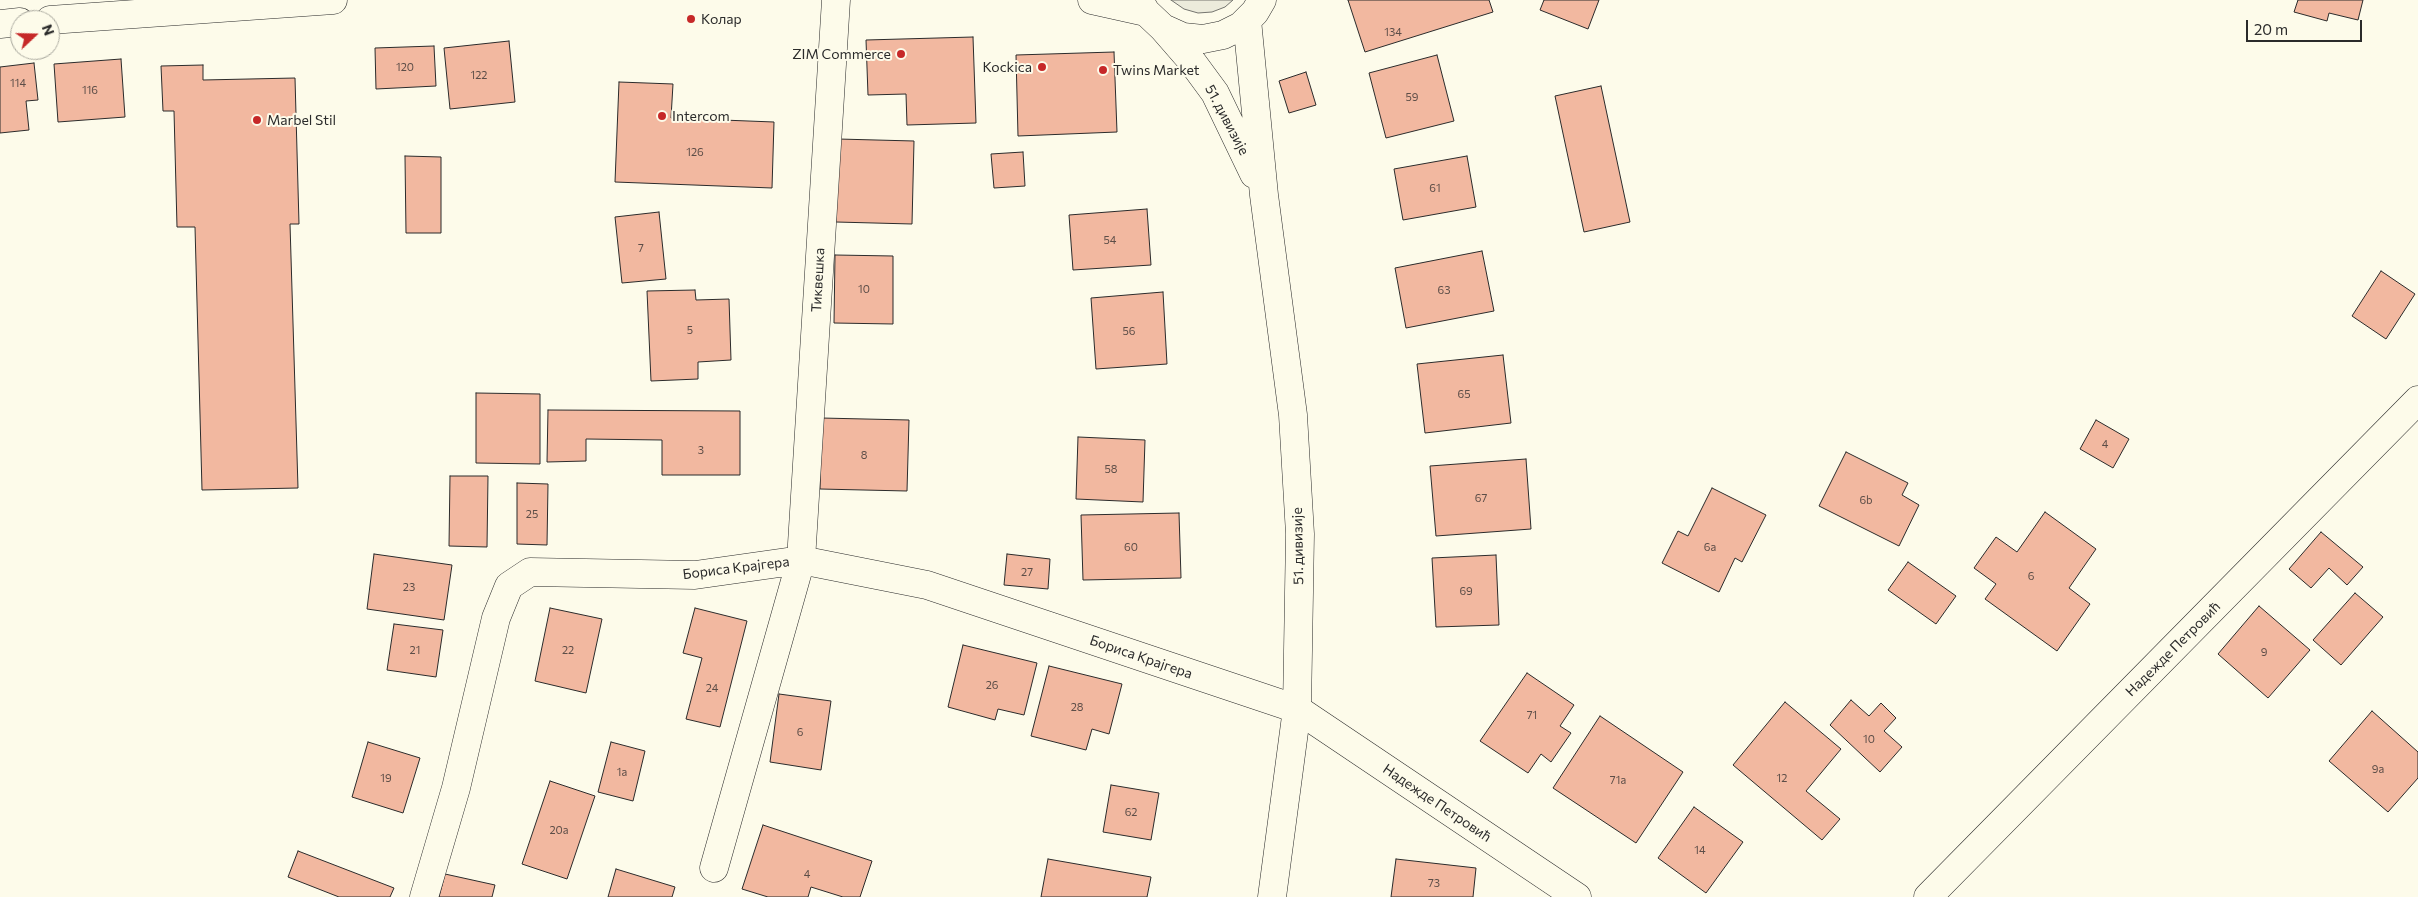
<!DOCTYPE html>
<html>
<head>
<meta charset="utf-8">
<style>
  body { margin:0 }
  #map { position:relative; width:2418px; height:897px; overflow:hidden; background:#fdfbea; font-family:Commissioner,sans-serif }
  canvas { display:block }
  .north { position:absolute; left:10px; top:10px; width:50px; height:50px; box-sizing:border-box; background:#fdfbea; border:1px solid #a9a89e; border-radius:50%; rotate:69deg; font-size:14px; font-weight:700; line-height:20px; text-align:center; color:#2b2b2b }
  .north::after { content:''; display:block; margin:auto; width:18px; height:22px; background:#c62828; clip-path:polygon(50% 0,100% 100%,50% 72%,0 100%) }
  .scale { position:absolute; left:2246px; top:20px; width:116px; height:22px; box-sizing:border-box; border:2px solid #2b2b2b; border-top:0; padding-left:6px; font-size:15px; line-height:18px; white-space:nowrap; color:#2b2b2b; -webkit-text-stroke:4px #fdfbea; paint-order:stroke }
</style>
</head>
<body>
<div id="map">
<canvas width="2418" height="897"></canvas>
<div class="north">N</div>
<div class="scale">20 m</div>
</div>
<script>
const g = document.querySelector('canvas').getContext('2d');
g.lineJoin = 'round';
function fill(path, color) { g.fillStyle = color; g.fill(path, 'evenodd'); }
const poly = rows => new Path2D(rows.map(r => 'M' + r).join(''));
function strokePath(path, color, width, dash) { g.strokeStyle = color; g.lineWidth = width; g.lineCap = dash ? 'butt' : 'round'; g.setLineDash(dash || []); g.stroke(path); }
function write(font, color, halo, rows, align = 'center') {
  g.font = font + ' Commissioner,sans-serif'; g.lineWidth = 4; g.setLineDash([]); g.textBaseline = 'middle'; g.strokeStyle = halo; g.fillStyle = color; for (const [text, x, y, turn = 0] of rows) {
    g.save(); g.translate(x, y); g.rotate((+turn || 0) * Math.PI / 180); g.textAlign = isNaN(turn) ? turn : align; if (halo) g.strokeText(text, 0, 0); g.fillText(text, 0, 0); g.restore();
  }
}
const green = poly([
  [1171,0,1233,0,1225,7,1212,12,1198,13,1184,9,1171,0]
]);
const building = poly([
  [1348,0,1489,0,1493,12,1365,52,1348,0],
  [1544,0,1599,0,1588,29,1540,10,1544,0],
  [2298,0,2363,0,2358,20,2329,13,2327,21,2294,12,2298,0],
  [973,37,976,123,907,125,906,94,868,95,866,40,973,37],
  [509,41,515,102,450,109,444,48,509,41],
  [434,46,436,86,376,89,375,48,434,46],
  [1114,52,1117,132,1018,136,1016,55,1114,52],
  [1437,55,1454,121,1386,138,1369,73,1437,55],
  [121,59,125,117,58,122,54,64,121,59],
  [34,63,38,100,26,101,29,130,0,133,0,67,34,63],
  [203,65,203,80,295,78,299,224,290,224,298,488,202,490,195,227,177,227,174,111,163,111,161,66,203,65],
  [1306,72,1316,105,1289,113,1279,81,1306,72],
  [619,82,673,84,671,118,774,122,772,188,615,182,619,82],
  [1601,86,1630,222,1584,232,1555,96,1601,86],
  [838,139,914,141,912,224,836,222,838,139],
  [1023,152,1025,186,994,188,991,154,1023,152],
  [405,156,441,157,441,233,406,233,405,156],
  [1467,156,1476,207,1403,220,1394,169,1467,156],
  [1147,209,1151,265,1073,270,1069,215,1147,209],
  [659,212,666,279,622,283,615,217,659,212],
  [1482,251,1494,311,1406,328,1395,268,1482,251],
  [835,255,893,256,893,324,834,323,835,255],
  [2381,271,2415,294,2386,339,2352,316,2381,271],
  [695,290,696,300,729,299,731,360,698,362,698,379,651,381,647,291,695,290],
  [1163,292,1167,364,1096,369,1091,298,1163,292],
  [1503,355,1511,423,1425,433,1417,364,1503,355],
  [476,393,540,394,540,464,476,463,476,393],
  [548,410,740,411,740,475,662,475,662,440,586,439,586,461,547,462,548,410],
  [821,418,909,420,907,491,820,489,821,418],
  [2096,420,2129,439,2113,468,2080,449,2096,420],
  [1078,437,1145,440,1143,502,1076,499,1078,437],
  [1846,452,1908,483,1902,495,1919,505,1899,546,1819,506,1846,452],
  [1526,459,1531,529,1436,536,1430,466,1526,459],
  [450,476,488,476,487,547,449,546,450,476],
  [517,483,548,484,547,545,517,544,517,483],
  [1712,488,1766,515,1742,562,1735,558,1719,592,1662,563,1678,531,1688,536,1712,488],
  [2045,512,2096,549,2069,588,2090,604,2057,651,1985,599,1996,584,1974,568,1996,537,2017,552,2045,512],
  [1179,513,1181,578,1083,580,1081,515,1179,513],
  [2321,532,2363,567,2347,585,2329,568,2311,588,2289,569,2321,532],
  [374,554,452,565,444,620,367,609,374,554],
  [1007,554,1050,559,1048,589,1004,585,1007,554],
  [1496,555,1499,625,1436,627,1432,558,1496,555],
  [1908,562,1956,596,1936,624,1888,590,1908,562],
  [2355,593,2383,617,2341,665,2313,640,2355,593],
  [2259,606,2310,650,2268,698,2218,654,2259,606],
  [550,608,602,619,586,693,535,681,550,608],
  [695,608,747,621,720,727,686,719,702,658,683,653,695,608],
  [394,624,443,630,436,677,387,670,394,624],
  [963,645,1037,663,1024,715,998,709,995,720,948,707,963,645],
  [1049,666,1122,684,1109,734,1092,729,1086,750,1031,736,1049,666],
  [1527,673,1574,705,1560,726,1571,733,1551,762,1541,754,1528,773,1480,741,1527,673],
  [779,694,831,701,821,770,770,762,779,694],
  [1851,700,1869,716,1881,703,1896,718,1884,731,1902,747,1880,772,1830,725,1851,700],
  [1785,702,1841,749,1806,791,1840,819,1822,840,1733,765,1785,702],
  [2372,711,2418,752,2418,778,2388,812,2329,761,2372,711],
  [1600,716,1683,772,1636,843,1553,788,1600,716],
  [368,742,420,758,403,813,352,797,368,742],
  [611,742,645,751,633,801,598,792,611,742],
  [550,781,595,796,567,879,522,864,550,781],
  [1111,785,1159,793,1151,840,1103,832,1111,785],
  [1694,807,1743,842,1706,893,1658,858,1694,807],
  [763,825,872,861,860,897,843,897,811,887,808,897,768,897,742,889,763,825],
  [298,851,394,888,390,897,339,897,288,877,298,851],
  [1048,859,1151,877,1147,897,1041,897,1048,859],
  [1396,859,1476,868,1473,897,1391,897,1396,859],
  [616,869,675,887,672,897,608,897,616,869],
  [445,874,495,885,492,897,439,897,445,874]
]);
const minor = poly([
  [714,868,801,560,836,0],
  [424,897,456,788,496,618,509,586,530,572,695,575,801,560,927,585,1297,709,1577,897],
  [1928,897,2418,400]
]);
const tertiary = poly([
  [1092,0,1146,12],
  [1139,0,1146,12,1163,28,1183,37,1203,39,1223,35,1241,26,1255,12,1262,0],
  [50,20,333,0],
  [1247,20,1264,195,1293,415,1300,534,1297,709,1272,897],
  [0,24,20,22],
  [1163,28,1190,59,1215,93,1254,174]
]);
const markers = [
  [691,19,5,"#c62828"],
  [901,54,5,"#c62828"],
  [1042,67,5,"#c62828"],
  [1103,70,5,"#c62828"],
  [662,116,5,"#c62828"],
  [257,120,5,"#c62828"]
];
const numberNames = [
  ["134",1393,32],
  ["120",405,67],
  ["122",479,75],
  ["114",18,83],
  ["116",90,90],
  ["59",1412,97],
  ["126",695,152],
  ["61",1435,188],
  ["54",1110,240],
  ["7",641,248],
  ["10",864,289],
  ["63",1444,290],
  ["5",690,330],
  ["56",1129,331],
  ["65",1464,394],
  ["4",2105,444],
  ["3",701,450],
  ["8",864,455],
  ["58",1111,469],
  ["67",1481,498],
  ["6b",1866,500],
  ["25",532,514],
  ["60",1131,547],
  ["6a",1710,547],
  ["27",1027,572],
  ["6",2031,576],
  ["23",409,587],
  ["69",1466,591],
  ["21",415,650],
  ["22",568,650],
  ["9",2264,652],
  ["26",992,685],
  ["24",712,688],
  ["28",1077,707],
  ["71",1532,715],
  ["6",800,732],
  ["10",1869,739],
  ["9a",2378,769],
  ["1a",622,772],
  ["19",386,778],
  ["12",1782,778],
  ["71a",1618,780],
  ["62",1131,812],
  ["20a",559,830],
  ["14",1700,850],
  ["4",807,874],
  ["73",1434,883]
];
const poiNames = [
  ["Колар",701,19],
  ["ZIM Commerce",891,54,"right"],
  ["Kockica",1032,67,"right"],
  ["Twins Market",1113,70],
  ["Intercom",672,116],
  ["Marbel Stil",267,120]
];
const streetNames = [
  ["51. дивизије",1227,120,62],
  ["Тиквешка",818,280,-87],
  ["51. дивизије",1298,546,-91],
  ["Бориса Крајгера",736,568,-7],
  ["Надежде Петровић",2173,649,-45],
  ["Бориса Крајгера",1141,657,19],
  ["Надежде Петровић",1437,803,34]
];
fill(green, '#ecebdb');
strokePath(green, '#74746e', 1);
fill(building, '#f2b8a0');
strokePath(building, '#2b2b2b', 1);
strokePath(minor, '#2b2b2b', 29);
strokePath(tertiary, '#2b2b2b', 29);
strokePath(minor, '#fdfbea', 28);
strokePath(tertiary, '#fdfbea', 28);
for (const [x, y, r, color] of markers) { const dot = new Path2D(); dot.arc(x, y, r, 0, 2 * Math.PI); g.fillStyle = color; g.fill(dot); strokePath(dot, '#fdfbea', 2); }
write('11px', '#5d4e48', null, numberNames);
write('14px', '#2b2b2b', '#fdfbea', poiNames, 'left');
write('14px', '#2b2b2b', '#fdfbea', streetNames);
</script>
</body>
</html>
